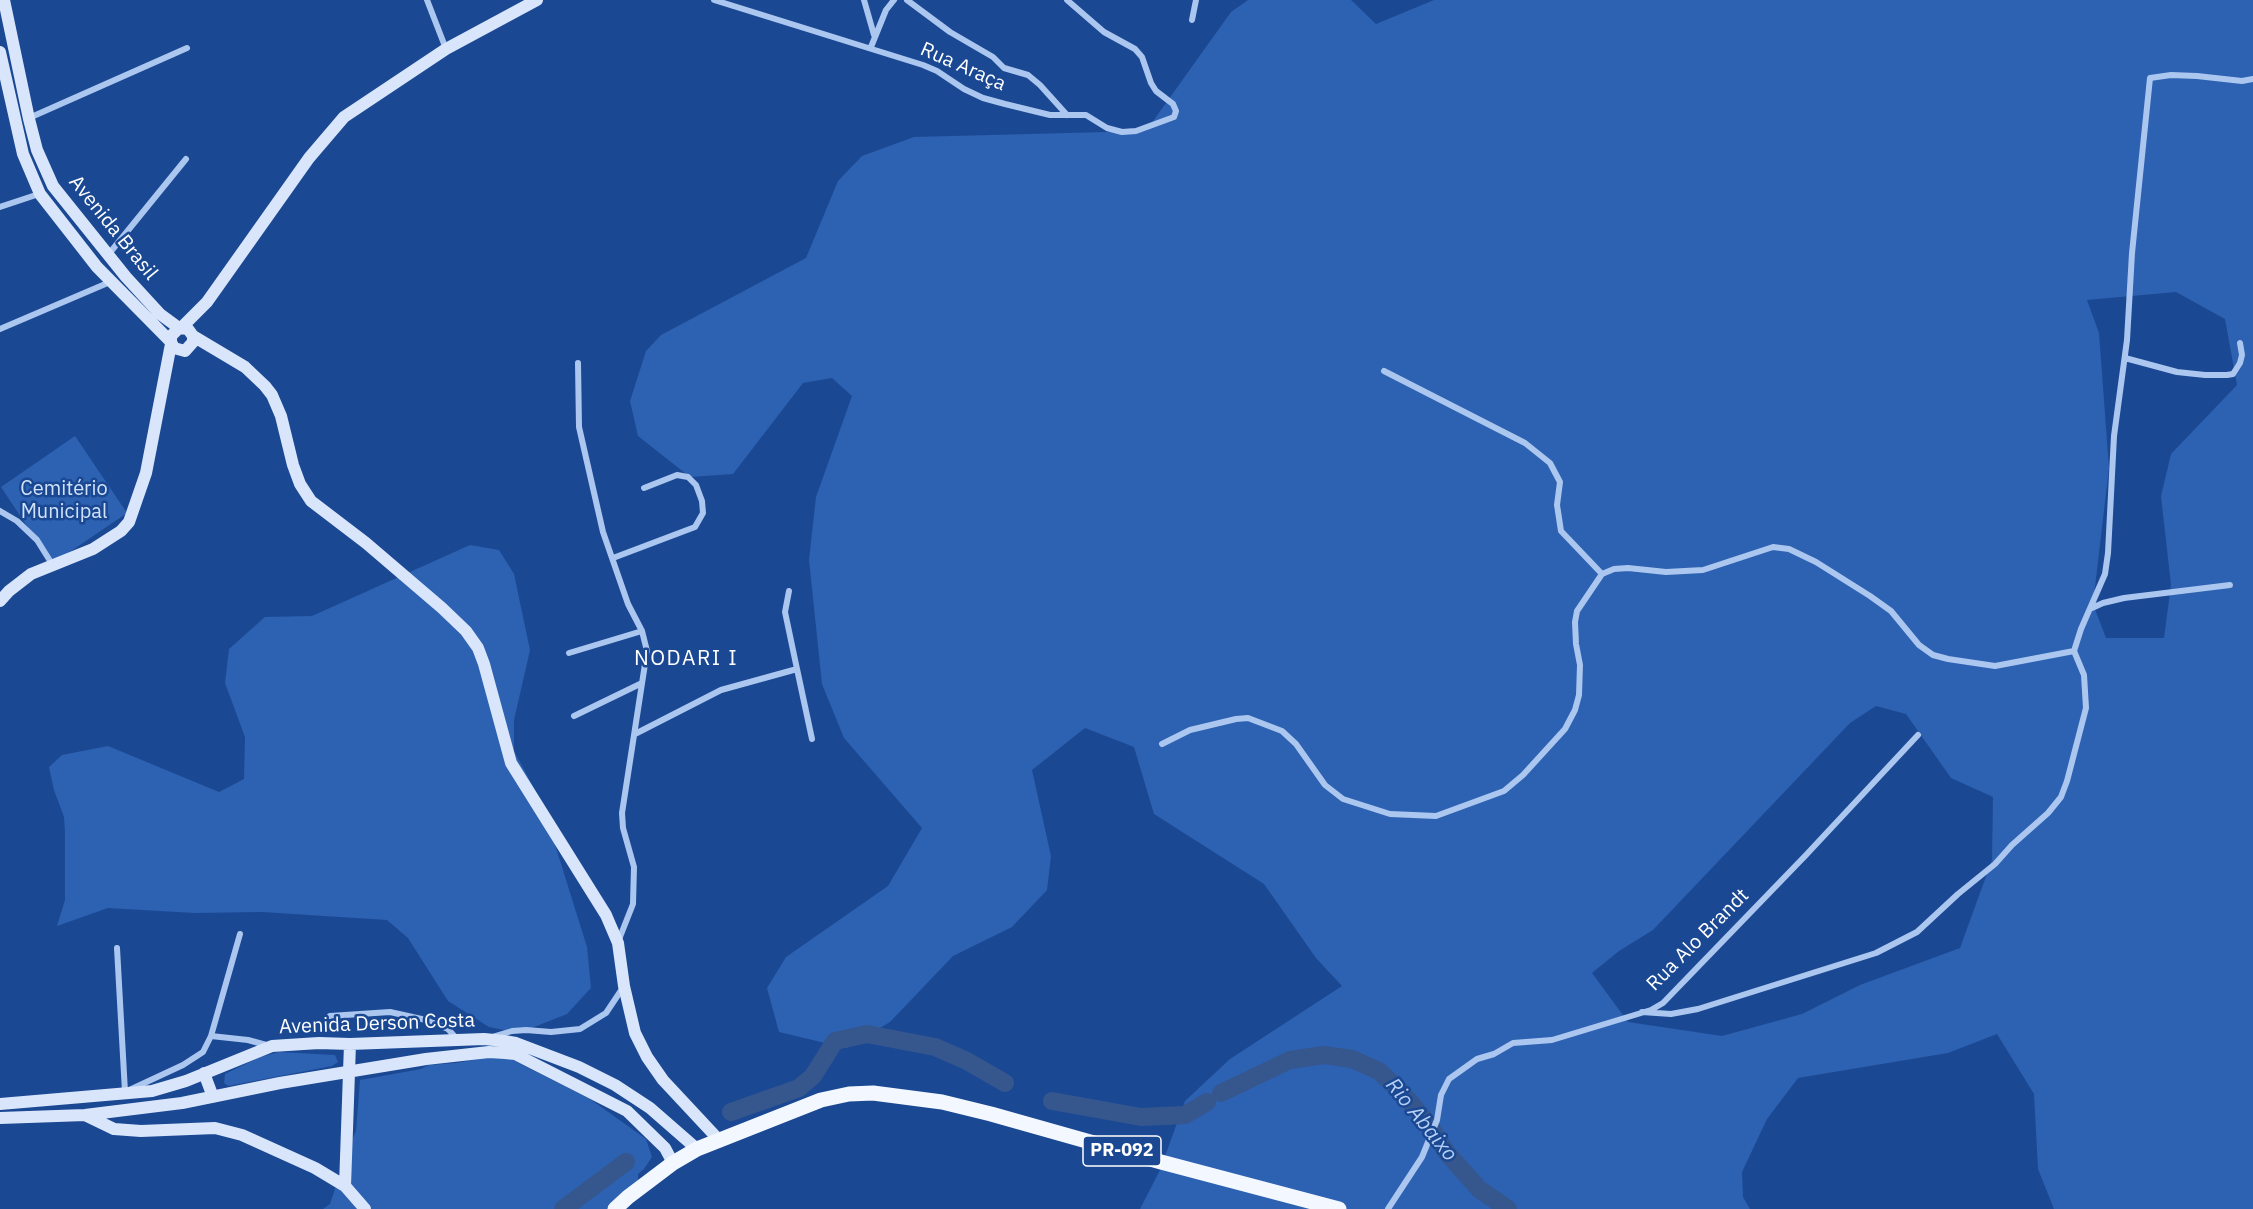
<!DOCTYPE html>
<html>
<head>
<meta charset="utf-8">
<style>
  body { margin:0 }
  canvas { display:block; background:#1a4893 }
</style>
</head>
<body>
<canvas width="2253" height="1209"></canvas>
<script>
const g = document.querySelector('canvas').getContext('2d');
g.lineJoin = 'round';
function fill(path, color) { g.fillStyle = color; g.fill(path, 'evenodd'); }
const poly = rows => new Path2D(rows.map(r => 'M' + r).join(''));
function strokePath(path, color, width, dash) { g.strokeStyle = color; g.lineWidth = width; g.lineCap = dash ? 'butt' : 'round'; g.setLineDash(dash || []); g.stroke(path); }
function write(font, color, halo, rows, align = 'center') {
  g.font = font + ' "IBM Plex Sans",sans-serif'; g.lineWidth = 5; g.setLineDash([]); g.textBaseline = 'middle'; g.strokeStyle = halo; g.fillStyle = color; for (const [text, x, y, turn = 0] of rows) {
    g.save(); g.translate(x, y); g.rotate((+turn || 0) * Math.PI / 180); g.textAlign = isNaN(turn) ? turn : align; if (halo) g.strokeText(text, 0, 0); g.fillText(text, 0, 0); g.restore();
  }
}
const green = poly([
  [1248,0,1351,0,1376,24,1434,0,2253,0,2253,1209,2054,1209,2038,1169,2034,1094,1997,1034,1948,1053,1798,1078,1767,1119,1742,1172,1743,1197,1750,1209,1140,1209,1160,1170,1185,1101,1230,1059,1342,986,1316,958,1264,884,1154,814,1134,747,1085,728,1032,770,1051,856,1047,890,1012,927,953,956,890,1022,846,1048,779,1032,767,988,786,957,888,886,922,828,844,738,822,684,809,560,816,497,852,396,832,378,803,383,733,474,690,477,638,436,630,401,646,351,661,335,806,258,838,181,862,156,914,137,1146,131,1231,12],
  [2176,292,2225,319,2237,385,2171,454,2161,496,2171,585,2164,638,2106,638,2093,604,2109,468,2099,333,2087,300],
  [1876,706,1906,714,1951,778,1993,797,1992,860,1960,948,1860,985,1802,1014,1722,1036,1628,1022,1592,973,1619,951,1653,930,1850,723],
  [75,436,127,513,52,564,1,487],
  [470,545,499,550,514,574,530,650,514,720,514,751,542,803,587,947,591,988,567,1014,519,1033,489,1027,448,1001,408,938,387,920,262,912,194,913,108,908,57,926,65,900,65,832,64,817,54,790,49,767,62,755,108,746,219,792,244,779,245,737,225,683,229,649,265,617,312,616],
  [279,1052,335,1055,338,1062,332,1066,228,1086,224,1083,225,1074,260,1057],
  [503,1055,590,1099,646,1139,652,1157,644,1169,638,1174,638,1183,615,1209,323,1209,330,1204,350,1144,356,1131,360,1080,421,1069,429,1065,456,1063]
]);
const river = poly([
  [1221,1093,1290,1060,1324,1055,1352,1059,1379,1071,1403,1094,1427,1122,1447,1153,1479,1189,1508,1209],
  [1052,1101,1141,1117,1185,1115,1207,1102],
  [731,1112,799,1088,813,1076,835,1041,867,1034,935,1047,967,1061,1005,1083],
  [563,1209,626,1162]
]);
const street = poly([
  [427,0,446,49],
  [714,0,923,65,937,71,964,89,983,98,1005,104,1050,115,1086,115,1107,128,1122,132,1136,131,1174,117,1176,111,1173,104,1156,91,1151,83,1142,57,1135,49,1104,32,1067,0],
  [864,0,874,35],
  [907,0,950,32,993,57,1004,68,1028,75,1040,85,1067,115],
  [1192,20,1196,0],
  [871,47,886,10,894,0],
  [29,118,187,48],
  [0,207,39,194],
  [108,255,186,159],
  [0,329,110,282],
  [2125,358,2177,372,2205,375,2227,375,2233,374,2240,363,2242,355,2240,343],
  [578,363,579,427,603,532,628,604,642,631,647,651,622,813,623,828,634,867,633,904,618,942],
  [1384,371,1525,443,1550,463,1560,482,1557,505,1561,531,1602,574],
  [0,511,17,521,37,540,52,564],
  [613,558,695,527,703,513,702,501,696,485,688,477,677,475,644,488],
  [2092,608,2103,603,2124,598,2230,585],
  [569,653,642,631],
  [797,669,812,739],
  [574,716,642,683],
  [635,734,721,690,797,669,785,612,789,591],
  [1162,744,1190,730,1236,719,1248,718,1282,731,1296,744,1325,785,1343,799,1390,814,1436,816,1504,791,1523,775,1565,729,1575,710,1579,695,1580,665,1576,644,1575,622,1577,611,1602,574,1614,569,1628,568,1666,572,1703,570,1773,547,1789,549,1816,562,1870,596,1891,611,1919,645,1933,655,1948,659,1995,666,2074,651],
  [117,948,125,1092,183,1065,203,1052,211,1036,240,934],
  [1642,1012,1671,1014,1698,1009,1876,953,1917,932,1958,894,1995,864,2012,845,2048,813,2061,797,2067,781,2086,708,2084,675,2074,651,2081,629,2105,574,2108,553,2114,436,2127,340,2132,253,2150,78,2171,75,2197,76,2242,81,2253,79],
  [330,1016,390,1012,426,1020,448,1029,457,1039],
  [211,1036,248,1040,270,1046],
  [492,1037,512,1031,526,1030,551,1032,580,1029,606,1013,624,986],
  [1388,1209,1422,1157,1437,1120,1441,1095,1449,1079,1477,1059,1494,1054,1513,1043,1552,1040,1651,1010,1663,1003,1806,855,1918,735]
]);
const secondary = poly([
  [4,0,29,119,37,150,53,186,126,277,160,314,179,328],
  [0,52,23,154,40,194,97,267,171,342,174,348,185,351,193,342,193,336,188,329,179,328,171,336,171,342],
  [181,328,207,302,309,158,344,117,446,49,537,0],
  [193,336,245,367,265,386,272,395,281,416,293,465,300,484,311,501,366,543,442,608,466,631,478,648,484,664,511,763,606,915,618,943,624,986,635,1033,647,1057,663,1080,719,1140],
  [0,601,9,591,31,574,93,549,121,531,129,522,146,473,171,344],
  [204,1073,213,1097],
  [0,1104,152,1091,186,1081,272,1046,319,1043,350,1044,484,1039,504,1041,516,1043,579,1067,615,1085,650,1108,697,1149],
  [85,1115,114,1129,141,1131,215,1128,242,1135,315,1168,345,1186,365,1209],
  [0,1118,85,1115,182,1103,280,1083,426,1059,489,1052,505,1053,515,1054,627,1111,665,1148,673,1163],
  [345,1186,350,1044]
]);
const primary = poly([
  [615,1209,628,1197,673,1163,697,1149,821,1100,849,1094,873,1093,942,1102,991,1114,1161,1162,1339,1209]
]);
const shields = [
  [1122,1151,78]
];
const shieldNames = [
  ["PR-092",1122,1151]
];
const streetNames = [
  ["Rua Araça",963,67,24],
  ["Avenida Brasil",113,228,51],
  ["Rua Alo Brandt",1698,940,-45],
  ["Avenida Derson Costa",377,1024,-2]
];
const parkNames = [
  ["Cemitério",64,489],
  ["Municipal",64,512]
];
const neighbourhoodNames = [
  ["NODARI I",686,659]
];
const waterNames = [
  ["Rio Abaixo",1421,1120,51]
];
fill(green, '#2d61b1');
strokePath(river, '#36578e', 18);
strokePath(street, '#abc6ef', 6);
strokePath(secondary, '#d8e5fb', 12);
strokePath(primary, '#f3f7ff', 15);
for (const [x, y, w] of shields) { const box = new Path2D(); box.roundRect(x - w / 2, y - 15, w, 30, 4.5); g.fillStyle = '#1a4893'; g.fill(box); strokePath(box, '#fff', 1.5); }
write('bold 18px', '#fff', null, shieldNames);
write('20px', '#fff', '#1a4893', streetNames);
write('20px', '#d1e2fb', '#1a4893', parkNames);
g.letterSpacing = '1.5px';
write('21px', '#fff', '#1a4893', neighbourhoodNames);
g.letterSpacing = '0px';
write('italic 21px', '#b7d0f6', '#1a4893', waterNames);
</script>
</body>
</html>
